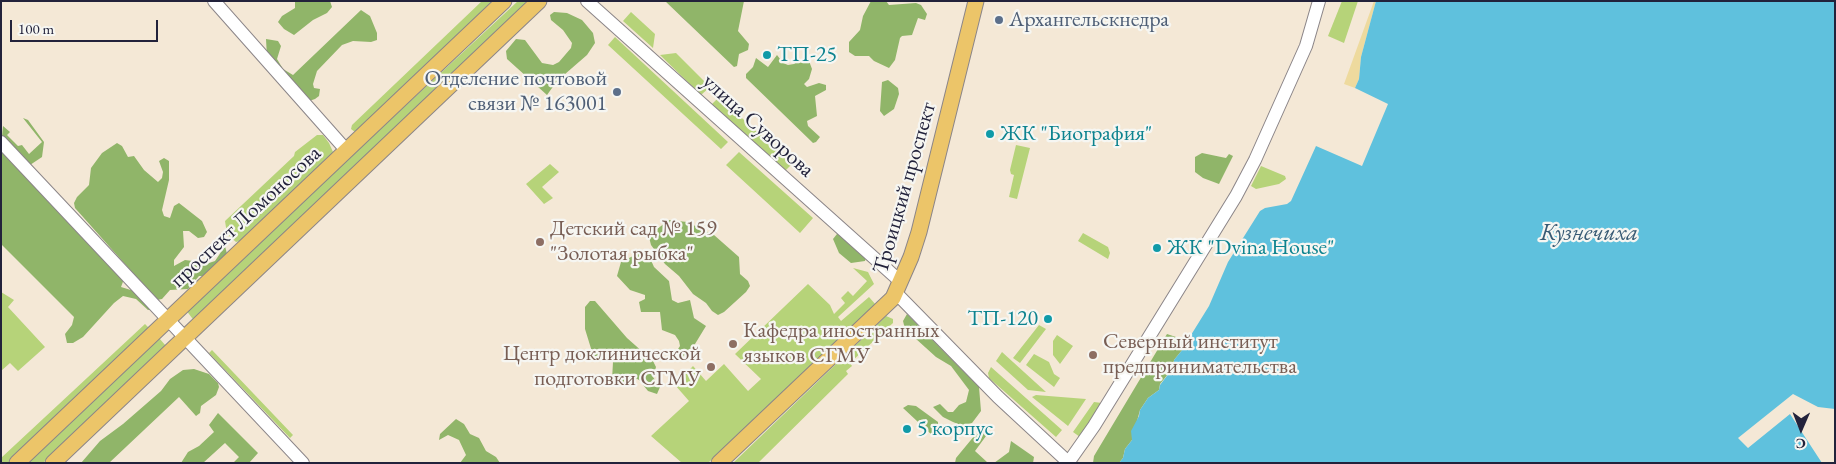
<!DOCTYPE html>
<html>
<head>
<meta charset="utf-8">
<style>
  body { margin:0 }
  #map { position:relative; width:1836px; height:464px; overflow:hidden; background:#f4e8d6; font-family:"EB Garamond",serif }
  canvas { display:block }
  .frame { position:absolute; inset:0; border:2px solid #22223b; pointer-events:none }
  .north { position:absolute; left:1776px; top:404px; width:50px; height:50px; -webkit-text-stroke:4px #f6f6f2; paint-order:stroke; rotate:181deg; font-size:14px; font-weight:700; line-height:20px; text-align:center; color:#22223b }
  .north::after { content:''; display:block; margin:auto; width:18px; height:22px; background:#22223b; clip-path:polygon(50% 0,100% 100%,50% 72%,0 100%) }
  .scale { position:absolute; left:10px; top:20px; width:148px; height:22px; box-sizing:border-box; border:2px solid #22223b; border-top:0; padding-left:6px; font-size:15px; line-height:18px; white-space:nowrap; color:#22223b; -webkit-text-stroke:4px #f6f6f2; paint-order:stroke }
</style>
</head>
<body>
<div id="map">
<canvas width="1836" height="464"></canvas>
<div class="frame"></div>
<div class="north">С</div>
<div class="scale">100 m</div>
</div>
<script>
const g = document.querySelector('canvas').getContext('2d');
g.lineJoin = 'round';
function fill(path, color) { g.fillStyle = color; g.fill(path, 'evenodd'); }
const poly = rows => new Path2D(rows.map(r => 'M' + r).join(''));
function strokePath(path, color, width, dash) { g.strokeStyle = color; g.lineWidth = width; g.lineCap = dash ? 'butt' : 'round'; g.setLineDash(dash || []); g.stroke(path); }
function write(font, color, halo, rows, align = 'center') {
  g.font = font + ' "EB Garamond",serif'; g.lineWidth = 4.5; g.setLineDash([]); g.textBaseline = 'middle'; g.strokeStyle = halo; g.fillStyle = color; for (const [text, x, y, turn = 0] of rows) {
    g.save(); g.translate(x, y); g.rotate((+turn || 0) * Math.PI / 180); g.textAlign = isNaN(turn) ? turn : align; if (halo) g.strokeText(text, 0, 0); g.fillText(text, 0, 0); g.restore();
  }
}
const green = poly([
  [482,1,494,1,355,132,351,129,352,125],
  [518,1,524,1,530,8,195,321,192,318,186,310],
  [1342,1,1358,1,1344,43,1328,36],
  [631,12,655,34,653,48,623,21],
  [615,37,728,142,721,149,608,45],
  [676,53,710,87,701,95,660,55],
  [719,97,792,164,784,172,712,104],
  [317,135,323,135,329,143,333,152,329,163,240,241,236,242,227,234,225,221,294,156,295,152],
  [1016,145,1030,148,1017,199,1009,197,1014,175,1011,174,1010,170],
  [739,152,813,218,800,233,726,165],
  [550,164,559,172,542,187,553,198,544,204,526,184],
  [1261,166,1285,176,1286,179,1279,184,1256,189,1251,186],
  [1083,233,1108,247,1110,253,1108,259,1078,241],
  [853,268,868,272,874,284,838,317,841,321,869,297,876,305,875,306,708,463,682,463,651,436,689,401,675,385,693,366,706,381,724,364,748,391,761,379,735,354,808,284,830,305,834,314,845,303,841,298,848,291,853,296,867,281],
  [1,292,14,300,8,307,45,347,18,371,10,363,1,371],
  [886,316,893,319,893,323,850,363,852,366,846,371,848,374,758,463,733,463],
  [145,324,152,331,11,463,1,463,1,458],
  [1039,325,1046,329,1020,363,1013,358],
  [1057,335,1073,346,1060,364,1053,355,1053,341],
  [159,338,166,346,43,463,27,463],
  [212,350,293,435,290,438,209,353],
  [1002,352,1046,392,1028,390,996,361],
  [1034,354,1049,362,1054,374,1060,378,1054,387,1026,365],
  [991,367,1062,430,1056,437,989,378,988,373],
  [1036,395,1086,399,1068,426,1032,397],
  [1094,402,1102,403,1080,437,1073,432]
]);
const forest = poly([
  [295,1,330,1,332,7,327,13,313,20,294,35,284,29,278,22,282,16,295,8],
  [665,1,744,1,738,31,749,44,748,50,739,54,737,66,734,67],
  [871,1,886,1,889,5,916,3,921,5,927,14,925,20,918,18,912,35,902,36,900,38,895,60,889,68,874,61,869,56,855,56,849,52,849,42,860,30,863,16],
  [361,10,370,16,377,33,377,40,371,42,353,41,342,45,317,71,313,84,314,88,320,89,319,96,315,99,309,101,267,57,266,39,278,41,281,46,277,59,283,69,293,75],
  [554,12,567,13,582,20,593,33,595,43,587,55,557,81,547,95,507,59,506,51,516,39,525,40,542,63,553,65,559,62,571,48,572,43,563,30,551,20,550,15],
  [777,55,783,63,788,65,794,64,801,59,809,61,812,69,809,79,804,84,807,87,819,83,826,85,826,90,815,96,817,116,807,121,808,126,820,137,816,142,813,143,746,78,746,74,753,67,756,58,768,67],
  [888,80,898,88,899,94,894,109,884,116,880,111,882,82],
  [23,118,28,120,44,142,42,157,30,165,1,147,3,126,10,132,7,135,18,146,22,145,29,154,42,142],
  [117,143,122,146,128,157,134,156,144,170,158,182,162,178,163,172,159,161,164,158,169,161,169,180,162,210,164,216,170,218,174,206,179,203,202,221,207,232,204,237,198,238,189,231,183,231,184,247,174,260,174,266,185,260,209,263,215,261,225,246,227,254,205,276,199,276,188,289,170,290,162,299,157,300,75,208,74,203,77,197,89,185,91,168,102,153],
  [1,151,124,279,121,287,134,291,153,309,148,310,136,299,123,296,114,303,83,337,73,343,67,343,65,334,72,325,74,317,1,244],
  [1202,153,1226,158,1229,154,1233,156,1219,184,1203,178,1195,172,1195,157],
  [669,220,687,222,714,235,739,257,740,274,748,281,750,286,746,292,724,312,718,315,712,311,706,303,693,294,679,276,665,264,651,245,649,237,653,232],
  [837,234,843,234,866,257,865,261,851,263,839,253,833,239],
  [641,252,650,258,654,267,669,281,672,300,678,303,690,300,694,318,706,326,695,344,679,361,675,361,674,355,680,346,679,341,675,335,662,330,660,312,641,312,639,302,645,299,645,295,630,290,617,276,621,262],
  [590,301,595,301,627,338,653,361,656,367,653,377,660,387,657,394,648,391,639,380,632,376,622,383,614,383,612,380,613,362,609,359,598,358,593,355,585,329,585,307],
  [907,314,979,387,981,411,972,423,963,426,953,422,943,417,933,407,940,404,948,412,953,412,959,405,966,402,969,390,951,366,936,357,905,329,903,321],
  [1167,334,1185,340,1183,349,1174,360,1173,368,1160,384,1159,390,1148,398,1140,410,1132,440,1125,449,1123,458,1119,463,1093,463,1094,456],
  [194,369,209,374,218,383,219,387,216,395,201,406,200,413,196,416,179,397,109,463,81,463,100,441,123,424,161,391,170,379,183,370],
  [908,405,916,406,938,422,938,429,932,435,903,408],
  [218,413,258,453,249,463,233,463,239,457,225,443,203,463,181,463,188,452,199,446,214,432,209,425],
  [456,419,464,424,470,434,479,438,486,451,496,457,500,463,460,463,466,455,459,440,448,435,439,440,440,434],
  [988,425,989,432,975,451,987,462,991,463,955,463,956,458,975,435],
  [1011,441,1034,457,1033,463,994,463,1009,452]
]);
const sand = poly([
  [1374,1,1376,1,1361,57,1359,79,1355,88,1344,84]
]);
const water = poly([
  [1376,1,1835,1,1835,409,1818,407,1793,394,1738,438,1748,448,1790,414,1822,463,1119,463,1123,458,1125,449,1132,440,1131,431,1139,416,1140,410,1148,398,1159,390,1160,385,1173,368,1174,360,1183,349,1185,340,1191,335,1209,306,1228,262,1260,211,1265,208,1287,204,1291,201,1316,146,1362,166,1388,104,1355,88,1359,79,1361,57]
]);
const minor = poly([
  [214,1,347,151],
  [587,1,901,282],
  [1,142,303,463],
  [896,293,998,397,1068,462],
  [1068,463,1094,426,1236,196,1255,160,1306,46,1319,1]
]);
const major = poly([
  [17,463,504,1],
  [53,463,539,1],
  [719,463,893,298,911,257,919,232,976,1]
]);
const markers = [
  [999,20,5,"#5c6f8a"],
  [767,55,5,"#0f9aa8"],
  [617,92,5,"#5c6f8a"],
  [990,134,5,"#0f9aa8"],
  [540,242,5,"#8d6e63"],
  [1157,248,5,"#0f9aa8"],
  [1048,319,5,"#0f9aa8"],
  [733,344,5,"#8d6e63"],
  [1093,355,5,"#8d6e63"],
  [711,367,5,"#8d6e63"],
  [907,429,5,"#0f9aa8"]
];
const serviceNames = [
  ["Архангельскнедра",1009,20],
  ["Отделение почтовой",607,79,"right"],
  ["связи № 163001",607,104,"right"]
];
const cultureNames = [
  ["ТП-25",777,55],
  ["ЖК \"Биография\"",1000,134],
  ["ЖК \"Dvina House\"",1167,248],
  ["ТП-120",1038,319,"right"],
  ["5 корпус",917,429]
];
const streetNames = [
  ["улица Суворова",758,126,42],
  ["Троицкий проспект",905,188,-74],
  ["проспект Ломоносова",246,217,-43]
];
const educationNames = [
  ["Детский сад № 159",550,229],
  ["\"Золотая рыбка\"",550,254],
  ["Кафедра иностранных",743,331],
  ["языков СГМУ",743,356],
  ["Северный институт",1103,342],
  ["предпринимательства",1103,367],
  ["Центр доклинической",701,354,"right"],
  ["подготовки СГМУ",701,379,"right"]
];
const waterNames = [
  ["Кузнечиха",1589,233]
];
fill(green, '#b6d379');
fill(forest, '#90b569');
fill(sand, '#eeda9e');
fill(water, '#5fc1dd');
strokePath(minor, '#8b8588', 14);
strokePath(major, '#8b8588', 17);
strokePath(minor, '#fff', 12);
strokePath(major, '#ecc569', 15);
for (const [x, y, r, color] of markers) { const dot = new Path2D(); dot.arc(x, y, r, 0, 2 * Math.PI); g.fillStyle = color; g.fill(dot); strokePath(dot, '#f6f6f2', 2); }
write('22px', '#4e5e75', '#f6f6f2', serviceNames, 'left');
write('22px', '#0d838f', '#f6f6f2', cultureNames, 'left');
write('22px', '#22223b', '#f6f6f2', streetNames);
write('22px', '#785e54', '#f6f6f2', educationNames, 'left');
write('italic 24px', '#375a74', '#f6f6f2', waterNames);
</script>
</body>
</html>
